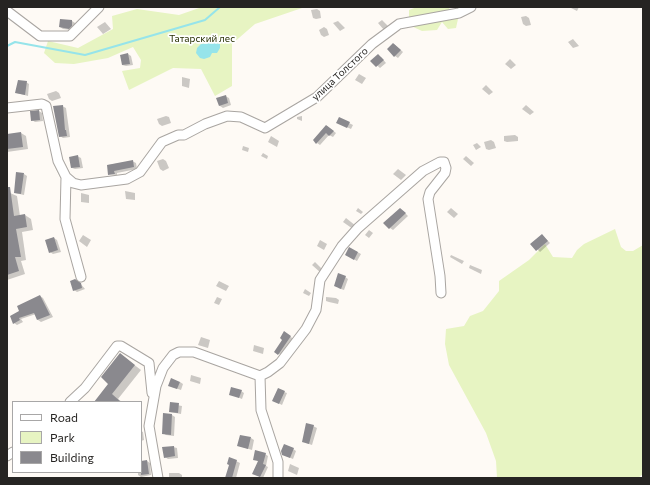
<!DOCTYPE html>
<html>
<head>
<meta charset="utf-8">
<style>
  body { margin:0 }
  #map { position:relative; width:650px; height:485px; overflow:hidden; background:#fefaf5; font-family:Commissioner,sans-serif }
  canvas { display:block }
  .frame { position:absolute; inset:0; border:8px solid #262422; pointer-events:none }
  .legend { position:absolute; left:12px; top:401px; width:130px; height:72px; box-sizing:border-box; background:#fff; border:1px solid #a8a7a7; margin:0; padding:5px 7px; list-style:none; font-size:12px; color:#262422 }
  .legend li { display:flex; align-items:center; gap:8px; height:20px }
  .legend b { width:20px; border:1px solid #a8a7a7 }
</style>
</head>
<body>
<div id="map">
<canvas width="650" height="485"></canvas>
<div class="frame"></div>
<ul class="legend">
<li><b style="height:5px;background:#fff"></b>Road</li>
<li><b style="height:11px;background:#e7f4c2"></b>Park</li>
<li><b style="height:11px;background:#8a898e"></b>Building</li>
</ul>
</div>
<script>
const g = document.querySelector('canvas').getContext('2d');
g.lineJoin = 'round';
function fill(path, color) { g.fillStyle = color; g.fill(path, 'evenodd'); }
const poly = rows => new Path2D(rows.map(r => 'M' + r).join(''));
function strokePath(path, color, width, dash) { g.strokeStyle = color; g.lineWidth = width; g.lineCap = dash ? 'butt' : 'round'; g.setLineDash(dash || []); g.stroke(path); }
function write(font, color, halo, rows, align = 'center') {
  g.font = font + ' Commissioner,sans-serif'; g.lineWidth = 3.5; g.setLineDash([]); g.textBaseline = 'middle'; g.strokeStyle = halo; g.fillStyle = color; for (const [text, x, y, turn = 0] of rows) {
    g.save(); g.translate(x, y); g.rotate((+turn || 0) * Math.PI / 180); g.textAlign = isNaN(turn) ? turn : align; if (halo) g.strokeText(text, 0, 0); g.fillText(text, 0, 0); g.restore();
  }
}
const green = poly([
  [202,7,305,7,255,24,232,44,232,86,215,96,201,69,173,68,129,90,122,71,140,68,141,60,133,47,108,58,74,64,55,63,44,53,48,41,78,48,113,29,112,16,137,9,179,15],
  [417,7,449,7,450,11,460,10,456,28,448,29,442,22,437,30,422,31,409,25,409,10],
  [615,229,621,247,626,251,633,251,643,245,643,474,638,478,497,478,496,461,486,433,449,365,445,344,446,329,464,326,470,316,483,311,499,291,499,281,529,260,545,244,553,257,572,258,577,250,584,244]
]);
const water = poly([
  [212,42,220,44,220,48,217,53,212,53,210,57,204,59,200,58,196,53,197,48,201,44]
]);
const shadow = poly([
  [569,7,579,7,577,11],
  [317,9,320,11,321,18,316,19,313,18,311,10],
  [526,16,529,18,531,25,526,26,523,24,521,17],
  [61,20,72,21,75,23,75,27,72,30,63,29,60,27],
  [382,20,389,27,384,30,378,23],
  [338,21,345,28,340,31,333,23],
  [105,22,111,29,103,34,97,27],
  [324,27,327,29,329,35,324,37,321,35,319,30],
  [573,39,579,46,573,48,568,42],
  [394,44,403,52,398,58,395,56],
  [128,54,131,56,133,65,126,66,122,65],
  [381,57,386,63,380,68,372,61],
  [510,59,516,65,511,69,505,64],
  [359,74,366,78,362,84,355,80],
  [182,77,190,79,189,88,182,86],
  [26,82,29,84,28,96,17,93],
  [486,85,493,92,489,95,482,89],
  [56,91,59,93,61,98,52,101,49,99,47,94],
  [225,96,229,98,231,105,223,108,220,106,218,99],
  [526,105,534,112,530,115,522,109],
  [62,106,66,108,70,137,63,138,60,136],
  [39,111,42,113,43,121,35,122,32,120,31,112],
  [166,116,169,117,171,123,162,126,159,124,157,119],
  [302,116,302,121,297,119,297,117],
  [339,118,353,125,351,129,340,124],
  [327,126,336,133,333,137,329,135,320,145,317,143],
  [21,133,26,136,28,149,7,152,7,135],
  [515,135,518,137,518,141,507,142,504,141,504,136],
  [271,136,279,141,277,147,268,142],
  [491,140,494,142,496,148,489,150,486,149,484,142],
  [477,143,481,147,476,150,473,145],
  [243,146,249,148,248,152,242,150],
  [263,153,268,156,267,159,261,156],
  [77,156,81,158,83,168,75,169,72,168],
  [466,156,474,163,471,166,463,159],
  [163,159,166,161,169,168,163,171,160,169,157,161],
  [132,161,136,163,137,169,117,173,117,175,109,174,108,165],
  [398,169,406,175,401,180,393,174],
  [24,174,27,176,24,195,15,193],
  [125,191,135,193,135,200,126,199],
  [7,193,10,193,17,196,20,216,25,215,31,219,33,230,22,232,26,260,21,261,25,274,7,280],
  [81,193,89,195,89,203,81,202],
  [358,208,363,212,361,214,356,211],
  [451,208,458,214,454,218,447,212],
  [403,211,408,216,393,230,390,228],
  [346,218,356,226,353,229,343,222],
  [369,230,373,233,369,238,365,235],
  [83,235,91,240,87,247,79,241],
  [542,235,550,243,540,252,532,244],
  [54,238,57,240,61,252,53,254,50,252],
  [320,240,327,244,324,250,317,246],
  [350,248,361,254,357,261,346,255],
  [451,255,464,261,462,264,450,257],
  [315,262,323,270,321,273,312,265],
  [470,265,482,270,481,274,469,268],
  [345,277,348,279,344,290,338,288],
  [219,281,229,286,226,291,216,286],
  [79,282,85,289,77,292,74,290],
  [305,289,311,293,309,296,303,293],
  [40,296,43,298,53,317,41,322,38,320,36,314,21,319,23,322,17,325,14,323,20,312],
  [217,297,222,299,219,305,214,303],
  [326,297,336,298,339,300,338,304,329,302,326,301],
  [284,333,294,339,282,356,276,352,284,339],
  [201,337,210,340,208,348,198,345],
  [254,345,264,348,263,354,253,351],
  [120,354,141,370,118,399,122,402,95,402,110,384],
  [191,375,201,378,200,384,190,381],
  [180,382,183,384,181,390,172,387],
  [241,391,244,393,242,399,230,394],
  [284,392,287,393,282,405,276,402],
  [171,404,182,406,181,414,170,412],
  [172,415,175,417,174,436,166,435,163,433],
  [313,426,317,428,312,445,306,443],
  [141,431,143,432,144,440,141,441],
  [251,438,254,440,252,450,239,446],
  [173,447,177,448,178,458,168,459,165,457],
  [293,449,296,451,293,459,286,456],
  [265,454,268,456,266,466,268,467,263,478,256,475,259,461,254,459],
  [230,458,240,463,236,478,226,478,230,465],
  [147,461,150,463,151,475,141,477,138,475,138,472,141,472,141,462],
  [290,464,299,468,297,475,288,471],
  [169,473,179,473,182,475,182,478,169,478]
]);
const stream = poly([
  [7,46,15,42,85,55,205,20,220,7]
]);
const building = poly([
  [60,19,72,20,72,26,69,29,59,27],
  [393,43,401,50,394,57,387,49],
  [128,53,130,64,122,65,120,55],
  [378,54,384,60,376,67,370,61],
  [18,80,27,81,25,95,15,93],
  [226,95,228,103,219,106,216,98],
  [63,105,65,130,66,130,67,136,59,137,53,106],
  [39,110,40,120,31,121,30,111],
  [339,117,350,122,347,128,336,123],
  [326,125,334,131,329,136,326,133,316,144,313,140],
  [21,132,23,147,7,149,7,134],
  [78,155,80,167,71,168,69,157],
  [133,160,134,167,114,171,115,174,108,175,107,165],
  [16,172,24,173,21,194,14,193],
  [7,187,10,187,14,216,25,214,27,227,16,229,21,257,15,257,19,271,7,275],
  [400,208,406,213,389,229,383,223],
  [542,234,548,241,536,251,530,244],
  [54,237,58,250,49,253,45,240],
  [349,247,358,252,354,260,345,255],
  [338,273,346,276,341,289,334,286],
  [75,279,81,283,82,288,73,291,70,281],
  [40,295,50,315,37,320,34,313,19,318,20,320,13,324,10,316,19,311,17,306],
  [284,331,291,336,278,355,274,352,282,340,280,338],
  [120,353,135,365,112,394,121,402,94,402,108,384,101,377],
  [171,378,180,382,177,389,168,386],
  [231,387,242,390,239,398,229,395],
  [278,388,285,391,279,404,272,401],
  [170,402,179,403,178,413,169,412],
  [163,413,172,414,171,435,162,434],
  [306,423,314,425,309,444,302,442],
  [240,435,251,437,248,449,237,446],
  [284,444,294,448,290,458,282,455,281,451],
  [174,446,175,456,164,458,162,447],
  [255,450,266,453,263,464,266,465,260,477,252,474,258,461,253,460],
  [229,457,237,460,232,478,225,478,229,465,227,464],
  [147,460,149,474,141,475,141,461]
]);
const minor = poly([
  [7,11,40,36,70,36,99,7],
  [7,108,42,104,46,106,58,161,66,177,65,219,81,277],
  [66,177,73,183,81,185,127,179,140,172,162,142,178,135,184,135,205,124,227,116,241,117,265,128,317,97,372,44,399,24,459,13,471,7],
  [260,376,261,410,278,462,278,478],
  [70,402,85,388,117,346,121,346,149,363,152,393],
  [7,456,13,452],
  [158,478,149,426,156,386,163,368,173,355,179,352,194,352,260,376,268,372,280,363,306,329,316,310,320,280,342,246,358,228,423,171,440,162,444,162,446,168,445,173,430,192,428,199,440,276,441,293]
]);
const parkNames = [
  ["Татарский лес",202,39]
];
const streetNames = [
  ["улица Толстого",340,74,-43]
];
fill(green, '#e7f4c2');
fill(water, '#96e4ea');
fill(shadow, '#0003');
strokePath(stream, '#96e4ea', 2);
fill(building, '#8a898e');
strokePath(minor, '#a9a5a1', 11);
strokePath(minor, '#fff', 9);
write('10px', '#293104', '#fff', parkNames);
write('10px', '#262422', '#fff', streetNames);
</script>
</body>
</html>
